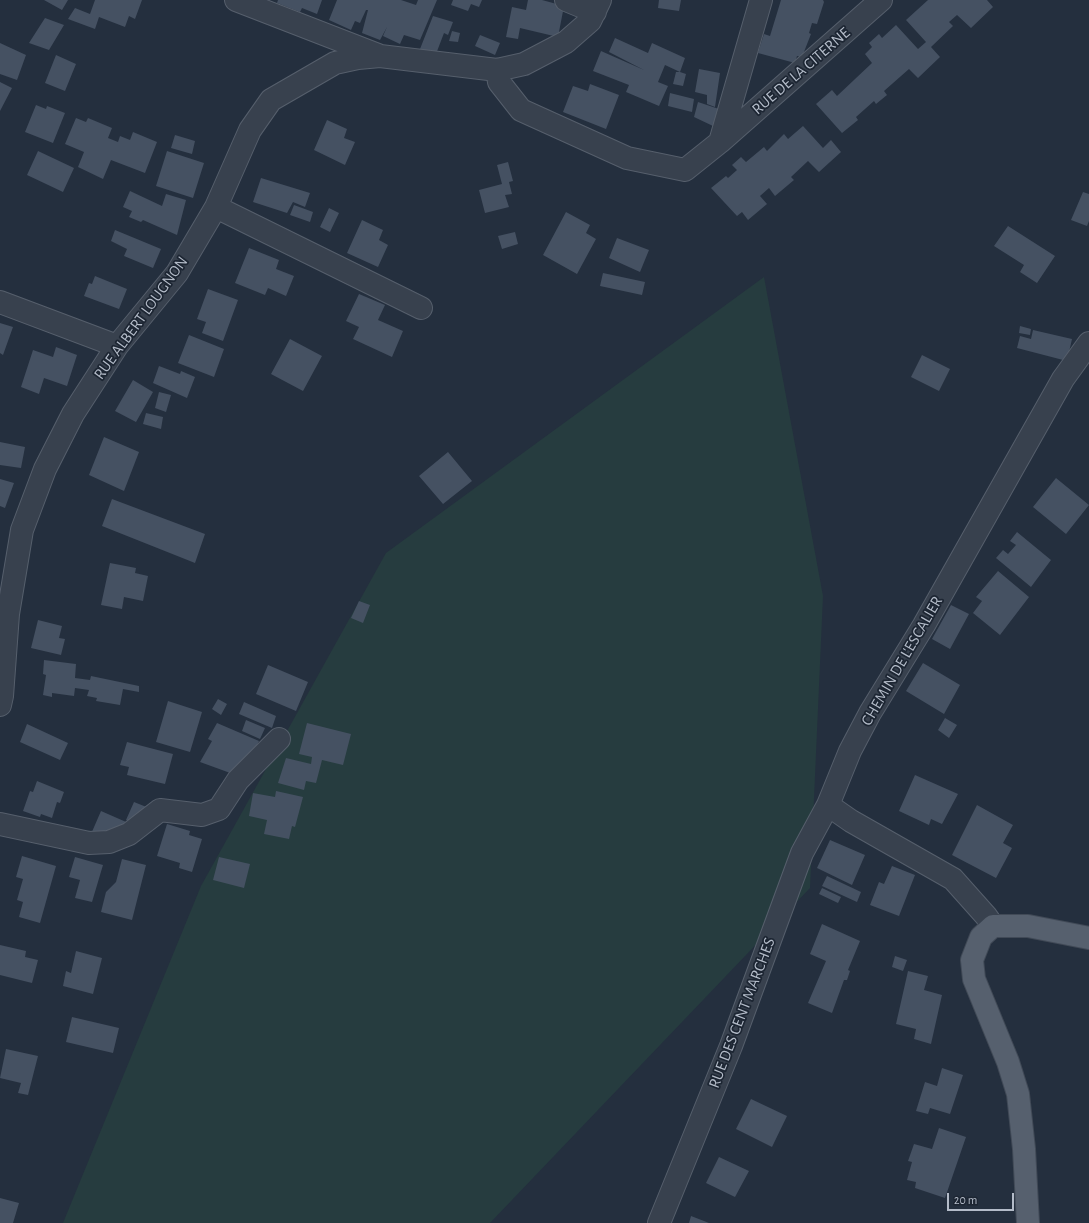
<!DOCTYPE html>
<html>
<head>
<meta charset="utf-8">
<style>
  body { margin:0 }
  #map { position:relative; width:1089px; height:1223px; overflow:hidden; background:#242f3e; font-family:"Alegreya Sans",sans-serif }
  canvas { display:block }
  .scale { position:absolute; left:947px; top:1193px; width:67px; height:18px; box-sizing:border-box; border:2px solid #b4bcc9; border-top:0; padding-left:5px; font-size:12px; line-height:14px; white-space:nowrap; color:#b4bcc9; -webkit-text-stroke:3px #1d2633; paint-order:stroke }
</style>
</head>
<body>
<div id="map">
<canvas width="1089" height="1223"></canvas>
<div class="scale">20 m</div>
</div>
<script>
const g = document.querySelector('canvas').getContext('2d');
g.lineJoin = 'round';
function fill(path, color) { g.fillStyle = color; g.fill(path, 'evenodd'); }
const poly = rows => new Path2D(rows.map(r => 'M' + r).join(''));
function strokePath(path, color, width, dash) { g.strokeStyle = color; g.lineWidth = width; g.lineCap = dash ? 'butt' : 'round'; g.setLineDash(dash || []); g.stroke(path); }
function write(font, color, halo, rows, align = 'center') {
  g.font = font + ' "Alegreya Sans",sans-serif'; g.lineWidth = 3.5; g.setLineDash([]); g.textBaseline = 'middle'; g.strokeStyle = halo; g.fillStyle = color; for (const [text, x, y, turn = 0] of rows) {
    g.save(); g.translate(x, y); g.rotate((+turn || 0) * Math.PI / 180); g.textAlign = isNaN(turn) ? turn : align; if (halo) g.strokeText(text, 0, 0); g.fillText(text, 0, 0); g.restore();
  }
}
const green = poly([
  [764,277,823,596,810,888,490,1223,63,1223,201,886,386,553]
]);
const building = poly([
  [44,0,68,0,62,10],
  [95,0,142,0,135,19,129,16,125,27,99,17,95,29,68,19,75,8,90,14],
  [278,0,322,0,317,14,302,8,300,12,277,3],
  [337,0,401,0,416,5,418,0,437,0,420,40,404,35,400,44,383,36,387,27,380,40,362,33,368,10,366,10,360,23,355,21,351,30,329,20],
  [453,0,482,0,479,7,471,4,468,11,451,5],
  [528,0,542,0,564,6,558,37,520,28,518,39,506,37,512,7,526,10],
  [659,0,681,0,679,11,658,8],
  [781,0,823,0,824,2,817,24,812,23,809,33,811,34,802,57,797,56,795,63,758,53,764,34,770,36],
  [928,0,987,0,993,7,971,28,957,15,949,22,953,26,931,47,940,57,918,78,909,69,884,91,887,95,876,104,874,101,856,117,858,120,842,133,816,104,832,90,837,96,872,63,865,54,872,47,869,43,879,34,882,38,896,25,918,49,926,42,906,20],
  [433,16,453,22,448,35,444,33,436,54,420,49],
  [45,18,64,25,49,50,29,43],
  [452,31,460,33,458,42,449,41],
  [480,35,500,43,495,55,475,46],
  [615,38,648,53,652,43,685,58,680,72,686,74,683,86,673,84,676,72,680,72,665,65,658,82,668,86,659,106,626,92,629,85,593,71,601,51,644,70,609,52],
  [0,43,26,55,17,80,0,74],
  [56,55,76,64,65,91,45,83],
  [699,69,720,73,715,107,707,104,707,95,695,92],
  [0,82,12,88,0,111],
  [590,84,619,95,606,129,563,112,573,86,588,91],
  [670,93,694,99,692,112,668,106],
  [698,102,719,109,713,126,694,117],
  [36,105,46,109,47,106,65,113,53,143,25,132],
  [76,118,86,122,88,118,112,128,108,138,118,142,120,136,130,140,133,132,157,142,145,173,111,160,103,179,78,167,84,152,65,144],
  [327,120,347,129,344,138,355,142,345,165,314,150],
  [803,126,823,148,831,140,841,152,819,172,808,161,791,177,794,180,775,196,769,188,760,196,767,204,748,220,742,212,737,216,711,188,726,176,728,178,737,170,732,165,741,157,746,162,764,147,767,151,784,134,788,139],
  [175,135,195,141,192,154,171,148],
  [38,151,74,168,63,192,27,175],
  [167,151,204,163,193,198,156,186],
  [508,162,513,181,509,182,512,194,505,195,509,207,485,213,479,190,502,184,497,165],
  [261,178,310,193,305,207,293,202,287,213,253,202],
  [130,191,162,206,166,194,186,200,177,235,143,220,141,222,129,217,132,211,123,207],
  [1083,192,1089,194,1089,221,1087,226,1071,220],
  [294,205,313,212,310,222,290,215],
  [329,208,339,213,330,232,320,227],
  [566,212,590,225,586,233,596,239,577,274,543,255],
  [362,220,383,230,379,240,388,245,378,267,347,253],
  [1008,226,1055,256,1037,283,1020,272,1024,265,994,246],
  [115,230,161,249,153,268,124,256,127,249,111,241],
  [515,232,518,244,502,249,498,236],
  [617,238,649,250,640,272,609,258],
  [249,248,279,260,276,269,294,276,286,296,268,288,265,295,235,283],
  [603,273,645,282,642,295,600,286],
  [95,276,127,289,119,309,84,296,89,283,92,284],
  [208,289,238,300,223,341,202,333,206,322,197,319],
  [359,294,385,305,378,320,403,331,392,357,353,339,359,327,346,321],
  [0,323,13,327,3,355,0,353],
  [1020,326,1031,329,1030,335,1019,333],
  [1033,330,1072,339,1067,361,1017,348,1020,336,1031,339],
  [189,335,224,349,214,377,178,363],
  [290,339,322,356,303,391,271,374],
  [56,347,77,355,67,386,44,378,39,394,21,387,33,350,53,357],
  [922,355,950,369,939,391,911,377],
  [159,366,180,374,181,371,195,377,187,398,153,383],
  [133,380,153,392,136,422,115,411],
  [159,392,171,395,166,412,155,408],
  [146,413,163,417,161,429,143,424],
  [104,437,139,452,124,491,89,475],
  [0,442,25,447,21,468,0,465],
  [448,452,472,481,443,504,419,476],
  [1056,478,1089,505,1066,534,1033,507],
  [0,479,14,483,5,508,0,506],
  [112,499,205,534,195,563,102,526],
  [1017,532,1051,560,1031,587,996,558,1003,550,1008,554,1016,545,1010,541],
  [110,563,136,568,135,573,148,576,143,601,124,597,122,609,101,605],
  [998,571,1029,597,1000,635,973,613,982,601,976,597],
  [359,601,370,605,363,623,351,618],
  [951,605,969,614,950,649,932,639],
  [38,620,62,626,59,638,65,639,61,655,31,648],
  [44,660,76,664,75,678,90,680,91,676,139,686,139,692,123,689,120,705,96,701,97,698,87,696,89,690,75,688,74,696,52,693,52,697,43,695,46,675,43,674],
  [923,663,960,685,944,714,906,691],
  [268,665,308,682,296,711,256,694],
  [218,699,227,704,221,715,212,709],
  [168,701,202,712,190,752,156,742],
  [244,702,276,716,272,728,239,714],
  [945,718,957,725,949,738,938,730],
  [246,720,265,728,260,739,242,731],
  [217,723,259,741,243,773,233,774,200,762,212,741,208,739],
  [307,723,351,734,343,765,322,760,316,783,306,781,304,790,278,783,286,758,311,764,312,757,299,754],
  [27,724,68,743,60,760,20,742],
  [127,742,173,754,165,784,127,775,129,767,120,765],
  [915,775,958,794,942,824,931,819,929,825,899,811],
  [37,781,64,792,60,803,57,802,52,818,41,814,40,817,23,811,30,791,33,792],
  [276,791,303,797,295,827,292,826,289,839,264,834,267,820,249,816,253,793,275,797],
  [134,802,149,808,141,827,126,820],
  [977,805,1013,825,1003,843,1012,848,996,878,952,855],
  [101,811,133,825,88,841],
  [167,824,190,831,189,835,202,839,192,872,179,868,180,863,157,856],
  [830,840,865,855,852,885,817,868],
  [22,856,56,866,40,923,19,917,23,902,17,900,23,879,16,877],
  [75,857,103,865,92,902,75,898,80,880,69,877],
  [219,857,250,864,244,888,213,880],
  [122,859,146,865,132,920,101,912,106,892,116,882],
  [892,866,915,875,899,916,870,905,879,882,884,884],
  [827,876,861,892,857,902,822,886],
  [822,888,841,897,838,903,819,894],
  [822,924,860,941,848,970,850,971,847,980,844,980,832,1013,808,1003,826,961,810,954],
  [0,945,26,951,25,957,38,960,32,983,0,975],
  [76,951,102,958,93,994,63,986,66,971,71,973],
  [895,956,907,960,903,971,892,967],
  [908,971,928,976,924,990,942,995,931,1044,914,1039,916,1029,896,1024],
  [72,1017,119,1028,113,1053,66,1042],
  [6,1049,38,1056,28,1095,18,1093,21,1083,0,1078],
  [942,1068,963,1075,950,1114,930,1108,928,1114,916,1111,925,1082,937,1086],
  [751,1099,787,1116,772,1147,736,1129],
  [939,1128,966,1137,945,1198,915,1188,916,1182,907,1180,912,1162,908,1161,914,1144,932,1149],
  [719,1157,749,1171,735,1197,706,1183],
  [0,1198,19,1203,13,1223,0,1223],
  [691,1216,704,1221,709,1223,689,1223]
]);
const minor = poly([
  [236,0,378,55],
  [566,0,595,12],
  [497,70,499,82,521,110,627,158,685,170,720,142,881,0],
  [720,142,761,0],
  [216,207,421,308],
  [0,302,117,346],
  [0,705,2,696,8,614,22,530,45,469,73,414,117,346,177,273,216,207,250,130,271,100,335,63,358,58,380,56,497,70,524,64,566,42,590,21,600,0],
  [0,824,89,843,109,842,129,834,160,810,202,815,219,809,238,780,279,739],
  [993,926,986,916,953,879,851,821,828,805,850,751,870,713,924,625,1063,379,1089,343],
  [659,1223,731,1046,802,853,828,805]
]);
const major = poly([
  [1028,1223,1024,1149,1018,1094,1008,1062,974,979,972,960,981,937,993,926,1028,926,1089,938]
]);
const streetNames = [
  ["RUE DE LA CITERNE",801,71,-41],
  ["RUE ALBERT LOUGNON",141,318,-54],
  ["CHEMIN DE L'ESCALIER",902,661,-60],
  ["RUE DES CENT MARCHES",742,1013,-69]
];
fill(green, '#263c3f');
fill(building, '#455162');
strokePath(minor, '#565f6c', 24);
strokePath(major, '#414a57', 24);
strokePath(minor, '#38414e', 22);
strokePath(major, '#56606e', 22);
write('16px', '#b4bcc9', '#1d2633', streetNames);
</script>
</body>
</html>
